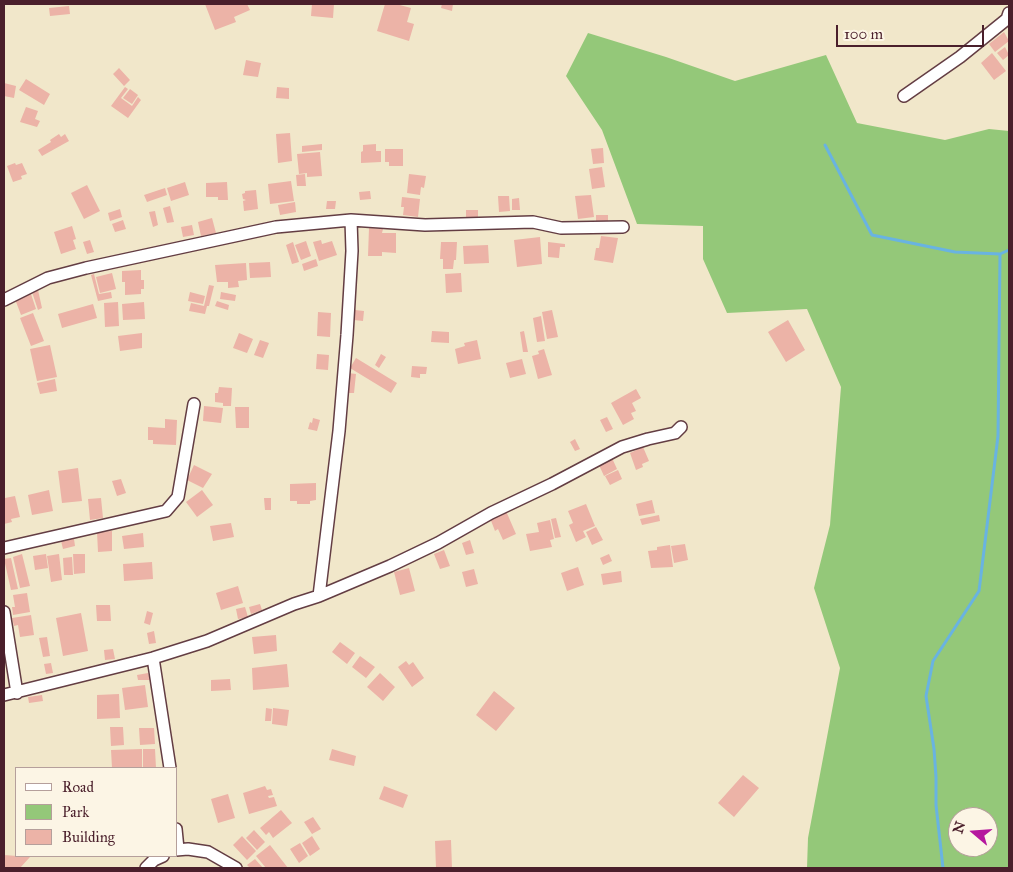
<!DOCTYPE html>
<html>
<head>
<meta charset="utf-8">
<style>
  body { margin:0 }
  #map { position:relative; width:1013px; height:872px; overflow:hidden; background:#f1e7ca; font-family:"IM FELL Great Primer",serif }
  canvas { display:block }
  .frame { position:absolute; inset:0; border:5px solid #4a1f2b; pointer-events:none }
  .legend { position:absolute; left:15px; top:767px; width:162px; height:90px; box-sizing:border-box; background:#fcf5e5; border:1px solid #b59f9b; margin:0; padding:6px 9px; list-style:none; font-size:15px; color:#4a1f2b }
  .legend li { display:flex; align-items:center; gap:10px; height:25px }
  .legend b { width:25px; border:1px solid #b59f9b }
  .north { position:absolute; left:948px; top:807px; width:50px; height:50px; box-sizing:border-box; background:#fcf5e5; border:1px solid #b59f9b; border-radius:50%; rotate:288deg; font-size:14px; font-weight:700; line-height:20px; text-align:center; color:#4a1f2b }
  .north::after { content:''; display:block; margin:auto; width:18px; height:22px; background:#b5179e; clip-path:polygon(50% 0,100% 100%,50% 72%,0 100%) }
  .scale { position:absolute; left:836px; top:25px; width:148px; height:22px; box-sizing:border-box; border:2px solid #4a1f2b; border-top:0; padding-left:6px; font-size:15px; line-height:18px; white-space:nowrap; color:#4a1f2b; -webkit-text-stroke:4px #fcf5e5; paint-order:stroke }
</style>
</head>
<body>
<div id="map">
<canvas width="1013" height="872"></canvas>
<div class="frame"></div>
<ul class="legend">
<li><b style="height:6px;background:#fff"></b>Road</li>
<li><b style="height:14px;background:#94c879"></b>Park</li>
<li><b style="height:14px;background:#ecb3a7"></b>Building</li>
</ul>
<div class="north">N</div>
<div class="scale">100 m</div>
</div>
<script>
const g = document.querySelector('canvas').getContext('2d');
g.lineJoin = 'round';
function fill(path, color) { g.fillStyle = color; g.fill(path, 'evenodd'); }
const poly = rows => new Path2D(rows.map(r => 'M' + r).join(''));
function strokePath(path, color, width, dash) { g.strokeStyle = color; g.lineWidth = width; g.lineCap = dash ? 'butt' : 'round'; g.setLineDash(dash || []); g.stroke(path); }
const green = poly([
  [588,33,666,57,735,81,826,55,857,123,945,140,989,129,1009,131,1009,830,1008,868,807,868,808,838,840,668,814,588,830,525,841,387,807,309,727,313,703,259,703,226,637,224,602,130,566,76],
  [958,817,988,817,988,847,958,847]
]);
const stream = poly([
  [825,145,872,235,955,252,1000,254,1009,250],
  [943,868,936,805,936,777,934,749,926,696,933,661,979,591,998,436,1000,254]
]);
const building = poly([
  [205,4,247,4,250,10,234,17,236,22,215,30],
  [312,4,334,4,333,18,311,16],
  [385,4,396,4,411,8,407,22,414,24,409,41,377,31],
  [442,4,453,4,452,11,441,8],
  [69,6,70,14,50,16,49,8],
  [1004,32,1009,41,995,52,989,44],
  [1005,47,1009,55,1003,60,997,53],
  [992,53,1006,71,994,80,981,63],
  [246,60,261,63,258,77,243,75],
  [119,68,130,80,124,86,113,74],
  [26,79,50,94,44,105,19,90],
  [4,83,16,86,14,98,4,96],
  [125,87,128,89,121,98,132,106,138,97,141,100,128,118,111,106],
  [277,87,289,88,289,99,276,98],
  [130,89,138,95,132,104,123,98],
  [26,107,38,111,35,119,40,121,37,127,20,122],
  [290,133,292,161,278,163,276,134],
  [59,134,61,137,65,134,69,141,42,156,38,150,51,142,50,140],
  [322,144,322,150,302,152,302,146],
  [376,144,376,151,381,151,381,162,361,163,361,152,363,151,363,145],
  [603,148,604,163,593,164,591,149],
  [385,149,403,149,403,166,389,166,389,162,385,162],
  [320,152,322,176,307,177,307,173,299,174,297,154],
  [15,163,16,165,22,163,27,174,21,176,22,179,13,182,7,166],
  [602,167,605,187,592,189,589,169],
  [305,174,306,186,297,186,296,175],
  [409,174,426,176,424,188,421,187,420,195,407,193],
  [291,181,294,201,270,204,268,184],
  [185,182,189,195,171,201,167,188],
  [227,182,228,200,218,200,218,197,206,197,206,183],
  [87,185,100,211,84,219,71,193],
  [165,188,167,195,147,202,144,195],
  [256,190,258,209,244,211,243,201,246,200,243,199,242,194,245,193,245,191],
  [370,191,371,199,360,200,359,192],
  [591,195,594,217,578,219,575,196],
  [498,196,509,196,510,211,499,212],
  [402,197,420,199,418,217,403,215,404,207,401,207],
  [519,198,520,210,512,210,512,199],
  [327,201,336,201,335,209,326,209],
  [295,202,296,212,280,215,278,205],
  [170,206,174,222,167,223,163,208],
  [120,209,122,217,110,221,108,213],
  [466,210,478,210,478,217,466,217],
  [155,211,158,225,153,227,149,212],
  [596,215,608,215,608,222,596,222],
  [212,218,216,233,201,236,198,222],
  [123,220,126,229,115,232,112,224],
  [192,225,194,235,183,237,181,227],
  [72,226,76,239,73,240,76,249,61,254,54,232],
  [369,228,383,229,382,233,396,233,396,253,382,252,382,256,368,256],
  [601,236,618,238,613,263,594,260,596,248,599,248],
  [540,237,542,264,517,267,514,240],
  [90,240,94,252,87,254,83,242],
  [321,240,322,244,332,241,337,255,319,261,313,242],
  [306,241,311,256,301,260,295,245],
  [293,242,299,262,292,264,286,245],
  [441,242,457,242,456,260,454,260,453,269,443,269,443,259,440,259],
  [548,242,565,244,565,247,560,247,559,258,548,257],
  [488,245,489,263,464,264,463,246],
  [316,259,318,266,304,271,302,264],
  [270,262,271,277,250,278,249,263],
  [246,263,247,280,238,281,239,287,228,288,228,282,217,282,215,265],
  [141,270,141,280,144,280,144,289,141,289,141,294,125,295,125,282,122,282,122,271],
  [112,273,116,289,100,293,96,277],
  [461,273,462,292,446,293,445,274],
  [94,274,99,294,111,292,112,298,98,301,91,275],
  [209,285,214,286,209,306,207,306,205,314,189,311,191,303,204,306],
  [38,290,42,308,38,310,32,292],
  [190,292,205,296,203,304,188,301],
  [221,292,236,295,235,301,220,299],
  [31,294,36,309,21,315,15,299],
  [217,301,229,305,228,310,215,306],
  [118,302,119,326,105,327,104,303],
  [144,302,145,319,123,320,122,304],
  [93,304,97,318,62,328,58,314],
  [355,310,364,311,363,321,354,320],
  [552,310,558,337,547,339,542,312],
  [318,312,331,313,330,337,317,336],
  [33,313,44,341,31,346,20,318],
  [541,316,545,341,537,342,533,318],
  [788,320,805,350,786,362,768,332],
  [432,331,449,332,449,343,431,342],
  [524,331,528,352,523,352,520,332],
  [142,333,142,348,120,351,118,336],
  [239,333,253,339,247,353,233,348],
  [260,340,269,343,263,358,254,355],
  [477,340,481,359,458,364,455,349,465,346,464,343],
  [50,345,57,377,37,381,30,349],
  [544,349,552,375,538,379,532,356,539,354,538,351],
  [317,354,329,355,328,370,316,369],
  [381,354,386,357,379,368,375,365],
  [356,358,397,383,391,393,350,368],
  [522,359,526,374,510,378,506,363],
  [412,366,427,367,426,374,420,374,420,378,411,377],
  [348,373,356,374,354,393,346,393],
  [55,379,57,391,40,394,37,383],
  [219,387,232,388,231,406,223,406,223,403,215,402,215,393,218,393],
  [636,389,641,398,632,403,636,411,631,413,634,419,623,425,611,403],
  [204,406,223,408,221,423,203,421],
  [235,407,249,407,249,428,236,428],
  [607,417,613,429,606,432,600,420],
  [313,418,320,420,317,431,308,429,310,422,312,423],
  [165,419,177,420,176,445,153,444,153,440,148,440,148,427,165,428],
  [575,439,580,449,575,451,570,442],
  [643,447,649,461,642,464,643,467,636,470,630,453],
  [612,458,617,469,604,476,599,465],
  [194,465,212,474,203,488,187,480],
  [78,468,82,501,62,503,58,471],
  [618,470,622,479,610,485,605,476],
  [121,479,126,493,117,496,112,481],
  [316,483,316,500,310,501,310,504,297,504,297,501,290,501,290,484],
  [49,490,53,511,32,515,28,495],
  [202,490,213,505,197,517,186,502],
  [4,495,5,498,15,496,20,517,11,519,12,522,4,524],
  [101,498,103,518,90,520,88,499],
  [264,498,271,498,271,510,265,510],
  [652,500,655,513,639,516,636,504],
  [586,504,595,526,583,531,586,537,576,542,569,525,573,523,568,511],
  [506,511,516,534,503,540,498,529,495,531,490,518],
  [659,515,660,521,642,525,640,519],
  [556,518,561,537,555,538,551,519],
  [550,520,554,539,550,540,552,547,530,551,526,534,539,532,537,523],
  [231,523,234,537,213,541,210,526],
  [596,527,603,540,592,545,586,532],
  [112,531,112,551,98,552,97,532],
  [143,533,144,547,124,549,122,536],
  [74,539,75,546,63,549,61,541],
  [470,540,474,553,466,555,462,543],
  [685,544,688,560,674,563,671,546],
  [670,545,673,567,651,568,648,551,657,550,657,547],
  [444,550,450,566,440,569,434,554],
  [22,554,30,586,20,588,13,557],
  [46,554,48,568,35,570,33,556],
  [59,554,62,580,51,582,47,556],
  [73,554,85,554,85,573,74,574],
  [609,554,612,561,603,565,600,558],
  [72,557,73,575,64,575,63,558],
  [11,558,18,589,11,590,4,559],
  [152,562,153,579,124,581,123,564],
  [578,567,584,585,567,591,561,573],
  [409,568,415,591,400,595,394,572],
  [474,569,478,584,466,587,462,572],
  [621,571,622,582,603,585,601,574],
  [238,586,243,603,221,610,216,593],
  [27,593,30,612,13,615,12,607,15,607,13,595],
  [260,604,262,610,251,614,249,607],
  [96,605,110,605,111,621,97,621],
  [245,607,248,617,238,619,236,609],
  [147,611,153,613,150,625,144,623],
  [81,613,88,651,63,656,56,618],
  [31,615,34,635,20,637,18,625,14,626,12,618],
  [154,631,156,643,149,644,147,633],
  [276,635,277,651,254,654,252,637],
  [47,637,50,656,43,657,39,638],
  [340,642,355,653,347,664,332,652],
  [113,649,115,659,105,660,104,650],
  [360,656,375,667,366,678,352,667],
  [406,661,409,665,413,662,424,678,412,687,398,667],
  [51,663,53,673,46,674,44,664],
  [287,664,289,687,253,690,252,668],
  [148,673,150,680,138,680,137,675],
  [380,673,395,687,383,701,367,687],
  [230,679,231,690,211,691,211,680],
  [145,685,148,707,125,710,122,688],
  [494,691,515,708,496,731,476,715],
  [119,694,120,718,97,719,97,695],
  [42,695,43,701,29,703,28,697],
  [266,708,272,709,271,721,265,721],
  [273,708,289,710,287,726,272,724],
  [110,727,123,727,124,745,111,746],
  [139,728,154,728,155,744,140,745],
  [142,749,142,768,112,768,111,750],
  [143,749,155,749,156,768,143,768],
  [332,749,356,756,354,766,329,760],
  [743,775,759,788,734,817,718,803],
  [265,786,267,790,271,789,273,795,268,796,269,798,274,797,277,806,249,814,243,793],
  [384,786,408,795,403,808,379,799],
  [228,794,235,818,218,823,211,799],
  [281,810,292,823,273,838,269,832,266,835,260,828],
  [313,817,321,829,312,834,304,822],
  [254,830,265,842,257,850,246,838],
  [242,836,256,851,247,860,233,845],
  [312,836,320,849,310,856,302,843],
  [451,840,452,868,436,868,435,841],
  [300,843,308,856,299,863,290,849],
  [270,845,288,868,266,868,256,856],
  [4,855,30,857,20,868,4,868],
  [255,859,263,868,250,868,247,865]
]);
const minor = poly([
  [904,96,960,57,1007,19,1009,13],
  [4,300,48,278,86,268,276,227,351,220,425,225,533,222,561,228,623,227],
  [4,548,166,511,178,497,194,404],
  [319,596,339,431,347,335,352,251,351,220],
  [4,612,17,693],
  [153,658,170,768],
  [4,695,153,658,207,641,294,604,319,596,390,566,438,543,491,513,552,484,622,447,648,439,675,433,681,427],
  [176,829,178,849],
  [176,850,188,849,208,852,236,868],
  [146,868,154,860,163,856]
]);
fill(green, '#94c879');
strokePath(stream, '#69b3e1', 3);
fill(building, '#ecb3a7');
strokePath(minor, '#633d43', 14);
strokePath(minor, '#fff', 11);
</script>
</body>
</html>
